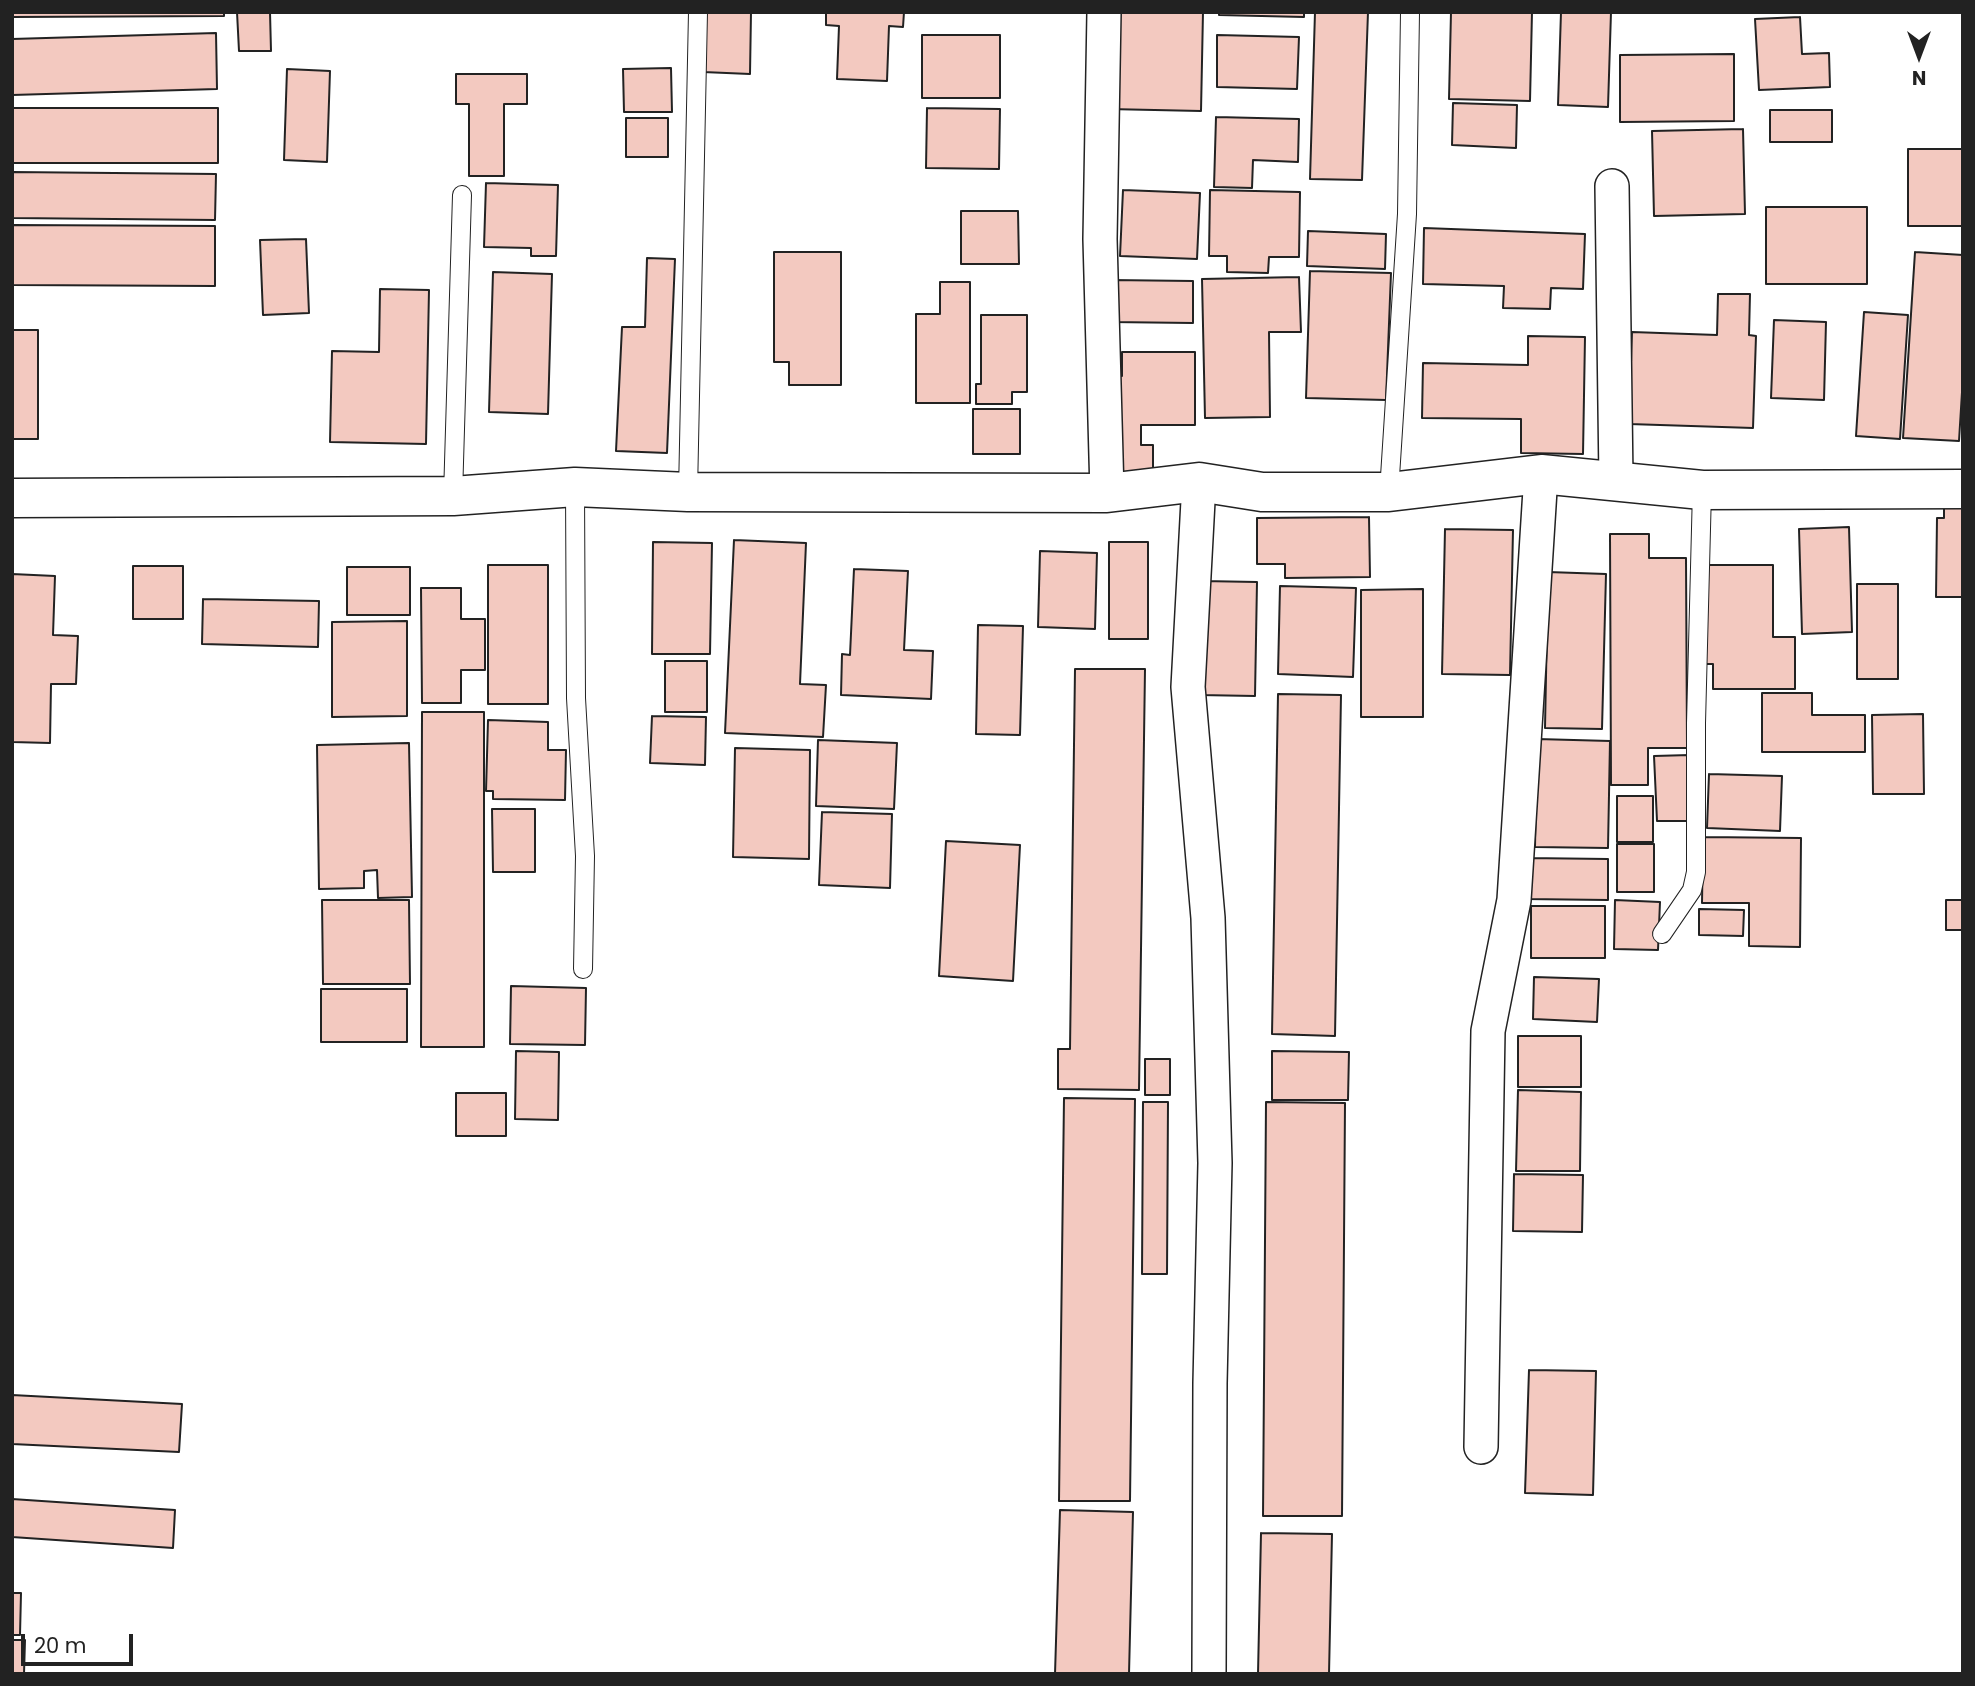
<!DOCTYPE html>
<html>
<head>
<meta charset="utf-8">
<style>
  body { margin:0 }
  #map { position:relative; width:1975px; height:1686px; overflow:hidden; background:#fff; font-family:Poppins,sans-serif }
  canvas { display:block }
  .frame { position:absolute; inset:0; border:14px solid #222; pointer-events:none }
  .north { position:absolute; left:1884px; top:21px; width:70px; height:70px; -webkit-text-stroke:5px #fff; paint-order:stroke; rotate:180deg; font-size:19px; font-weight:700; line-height:28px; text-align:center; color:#222 }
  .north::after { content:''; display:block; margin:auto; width:24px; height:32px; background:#222; clip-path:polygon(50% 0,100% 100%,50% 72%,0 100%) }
  .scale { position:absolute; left:21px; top:1634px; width:112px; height:32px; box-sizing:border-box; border:4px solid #222; border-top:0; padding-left:9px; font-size:21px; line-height:24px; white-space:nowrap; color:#222; -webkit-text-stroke:5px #fff; paint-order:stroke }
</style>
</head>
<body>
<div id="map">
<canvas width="1975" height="1686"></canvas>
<div class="frame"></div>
<div class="north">N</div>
<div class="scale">20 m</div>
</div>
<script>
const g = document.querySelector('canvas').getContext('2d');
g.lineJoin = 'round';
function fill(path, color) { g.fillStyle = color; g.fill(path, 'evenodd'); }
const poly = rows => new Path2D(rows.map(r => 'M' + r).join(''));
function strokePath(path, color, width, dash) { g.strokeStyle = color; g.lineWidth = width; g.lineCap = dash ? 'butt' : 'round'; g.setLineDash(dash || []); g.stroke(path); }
const building = poly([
  [12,12,224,12,224,16,12,17,12,12],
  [237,12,270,12,271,51,239,51,237,12],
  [705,12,751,12,750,74,703,72,705,12],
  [826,12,904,12,903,27,889,26,887,81,837,79,839,26,826,25,826,12],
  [1111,12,1203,12,1201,111,1108,109,1111,12],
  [1219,12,1304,12,1304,17,1219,15,1219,12],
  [1315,12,1368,12,1362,180,1310,179,1315,12],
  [1451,12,1532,12,1530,101,1449,99,1451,12],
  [1561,12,1611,12,1608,107,1558,105,1561,12],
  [1800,17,1802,54,1829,53,1830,87,1759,90,1755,19,1800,17],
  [216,33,217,89,12,95,12,39,216,33],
  [922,35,1000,35,1000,98,922,98,922,35],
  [1217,35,1299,37,1297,89,1217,87,1217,35],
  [1734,54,1734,121,1620,122,1620,55,1734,54],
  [671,68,672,112,624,112,623,69,671,68],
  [287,69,330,71,327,162,284,160,287,69],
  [456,74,527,74,527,104,504,104,504,176,469,176,469,104,456,104,456,74],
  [1453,103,1517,105,1516,148,1452,145,1453,103],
  [12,108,218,108,218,163,12,163,12,108],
  [927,108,1000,109,999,169,926,168,927,108],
  [1770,110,1832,110,1832,142,1770,142,1770,110],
  [1216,117,1299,119,1298,162,1253,160,1252,188,1214,187,1216,117],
  [626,118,668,118,668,157,626,157,626,118],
  [1743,129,1745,214,1654,216,1652,131,1743,129],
  [1908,149,1963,149,1963,226,1908,226,1908,149],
  [12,172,216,174,215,220,12,218,12,172],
  [486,183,558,185,556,256,531,256,531,248,484,247,486,183],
  [1123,190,1200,193,1197,259,1120,256,1123,190],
  [1210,190,1300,192,1299,257,1269,257,1268,273,1227,272,1227,256,1209,256,1210,190],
  [1766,207,1867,207,1867,284,1766,284,1766,207],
  [961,211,1018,211,1019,264,961,264,961,211],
  [12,225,215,226,215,286,12,285,12,225],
  [1424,228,1585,234,1583,289,1551,288,1550,309,1503,308,1504,286,1423,284,1424,228],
  [1308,231,1386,234,1385,269,1307,266,1308,231],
  [306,239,309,313,263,315,260,240,306,239],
  [774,252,841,252,841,385,789,385,789,362,774,362,774,252],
  [1915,252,1963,255,1963,376,1959,441,1903,438,1915,252],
  [647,258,675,259,667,453,616,451,622,327,645,327,647,258],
  [1310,271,1391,273,1386,400,1306,398,1310,271],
  [493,272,552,274,548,414,489,412,493,272],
  [1299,277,1301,332,1269,332,1270,417,1205,418,1202,279,1299,277],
  [1110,280,1193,281,1193,323,1110,322,1110,280],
  [940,282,970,282,970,403,916,403,916,314,940,314,940,282],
  [380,289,429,290,426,444,330,442,332,351,379,352,380,289],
  [1718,294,1750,294,1749,335,1756,336,1753,428,1629,424,1632,332,1717,335,1718,294],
  [1864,312,1908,315,1900,439,1856,436,1864,312],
  [981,315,1027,315,1027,392,1012,392,1012,404,976,404,976,384,981,384,981,315],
  [1774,320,1826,322,1824,400,1771,398,1774,320],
  [12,330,38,330,38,439,12,439,12,330],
  [1528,336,1585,337,1583,454,1521,453,1521,419,1422,418,1423,363,1528,365,1528,336],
  [1122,352,1195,352,1195,425,1141,425,1141,445,1153,445,1153,477,1108,484,1108,376,1122,376,1122,352],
  [973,409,1020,409,1020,454,973,454,973,409],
  [1944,507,1963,507,1963,597,1936,597,1937,518,1944,518,1944,507],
  [1369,517,1370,577,1285,578,1285,564,1257,564,1257,518,1369,517],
  [1849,527,1852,632,1802,634,1799,529,1849,527],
  [1445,529,1513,530,1510,675,1442,674,1445,529],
  [1610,534,1649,534,1649,558,1686,558,1687,748,1648,748,1648,785,1611,785,1610,534],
  [734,540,806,543,800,684,826,685,823,737,725,733,734,540],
  [653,542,712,543,710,654,652,654,653,542],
  [1109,542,1148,542,1148,639,1109,639,1109,542],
  [1040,551,1097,553,1095,629,1038,627,1040,551],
  [488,565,548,565,548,704,488,704,488,565],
  [1702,565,1773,565,1773,637,1795,637,1795,689,1713,689,1713,664,1702,664,1702,565],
  [133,566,183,566,183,619,133,619,133,566],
  [347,567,410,567,410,615,347,615,347,567],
  [854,569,908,571,904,650,933,651,931,699,841,695,842,654,850,655,854,569],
  [1548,572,1606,574,1602,729,1545,728,1548,572],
  [12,574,55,576,53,635,78,636,76,684,51,684,50,743,12,742,12,574],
  [1202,581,1257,582,1255,696,1199,695,1202,581],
  [1857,584,1898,584,1898,679,1857,679,1857,584],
  [1280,586,1356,588,1353,677,1278,674,1280,586],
  [421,588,461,588,461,619,485,619,485,670,461,670,461,703,422,703,421,588],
  [1423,589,1423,717,1361,717,1361,590,1423,589],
  [203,599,319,601,318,647,202,644,203,599],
  [407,621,407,716,332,717,332,622,407,621],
  [978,625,1023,626,1020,735,976,734,978,625],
  [665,661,707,661,707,712,665,712,665,661],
  [1075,669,1145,669,1139,1090,1058,1089,1058,1049,1070,1049,1075,669],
  [1762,693,1812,693,1812,715,1865,715,1865,752,1762,752,1762,693],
  [1278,694,1341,695,1335,1036,1272,1034,1278,694],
  [422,712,484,712,484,1047,421,1047,422,712],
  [1923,714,1924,794,1873,794,1872,715,1923,714],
  [652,716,706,717,705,765,650,763,652,716],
  [488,720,548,722,548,750,566,750,565,800,493,799,493,791,486,791,488,720],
  [1537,739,1610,741,1608,848,1535,847,1537,739],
  [818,740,897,743,894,809,816,806,818,740],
  [409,743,412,897,378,898,377,870,364,871,364,888,319,889,317,745,409,743],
  [735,748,810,750,809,859,733,857,735,748],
  [1690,755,1692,821,1657,821,1654,756,1690,755],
  [1709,774,1782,776,1780,831,1707,828,1709,774],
  [1617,796,1653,796,1653,842,1617,842,1617,796],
  [492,809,535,809,535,872,493,872,492,809],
  [822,812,892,814,890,888,819,885,822,812],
  [1703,837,1801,838,1800,947,1749,946,1749,903,1702,903,1703,837],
  [946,841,1020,845,1013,981,939,976,946,841],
  [1617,844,1654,844,1654,892,1617,892,1617,844],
  [1526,858,1608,859,1608,900,1525,899,1526,858],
  [322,900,409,900,410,984,323,984,322,900],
  [1615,900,1660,902,1658,950,1614,949,1615,900],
  [1946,900,1963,900,1963,930,1946,930,1946,900],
  [1531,906,1605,906,1605,958,1531,958,1531,906],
  [1699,909,1744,910,1743,936,1699,935,1699,909],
  [1534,977,1599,979,1597,1022,1533,1019,1534,977],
  [511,986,586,988,585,1045,510,1044,511,986],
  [321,989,407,989,407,1042,321,1042,321,989],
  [1518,1036,1581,1036,1581,1087,1518,1087,1518,1036],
  [516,1051,559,1052,558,1120,515,1119,516,1051],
  [1272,1051,1349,1052,1348,1100,1272,1100,1272,1051],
  [1145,1059,1170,1059,1170,1095,1145,1095,1145,1059],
  [1518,1090,1581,1092,1580,1171,1516,1171,1518,1090],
  [456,1093,506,1093,506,1136,456,1136,456,1093],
  [1064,1098,1135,1099,1130,1501,1059,1501,1064,1098],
  [1143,1102,1168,1102,1167,1274,1142,1274,1143,1102],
  [1266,1102,1345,1103,1342,1516,1263,1516,1266,1102],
  [1514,1174,1583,1175,1582,1232,1513,1231,1514,1174],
  [1529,1370,1596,1371,1593,1495,1525,1493,1529,1370],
  [12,1395,182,1404,179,1452,12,1444,12,1395],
  [12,1499,175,1510,173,1548,12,1537,12,1499],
  [1060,1510,1133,1512,1129,1674,1055,1674,1060,1510],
  [1261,1533,1332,1534,1329,1674,1258,1674,1261,1533],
  [12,1593,21,1593,20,1635,12,1635,12,1593],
  [12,1640,25,1640,24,1674,12,1674,12,1640]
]);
const lane = poly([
  [575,487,576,698,585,856,583,969],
  [688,492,698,12],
  [1389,492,1407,214,1410,12],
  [453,496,462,195],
  [1662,934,1692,890,1696,872,1696,723,1702,490]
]);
const street = poly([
  [1104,12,1100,239,1107,493],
  [1612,186,1616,480],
  [1199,482,1188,687,1208,918,1215,1163,1210,1383,1209,1674],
  [1481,1447,1488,1031,1514,900,1541,474]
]);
const secondary = poly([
  [12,498,453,496,575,487,688,492,1107,493,1199,482,1262,492,1389,492,1541,474,1702,490,1963,489]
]);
fill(building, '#f3c9c0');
strokePath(building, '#222', 2);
strokePath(lane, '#222', 20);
strokePath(street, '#222', 36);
strokePath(secondary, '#222', 41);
strokePath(lane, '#fff', 18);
strokePath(street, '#fff', 33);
strokePath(secondary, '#fff', 38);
</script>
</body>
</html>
